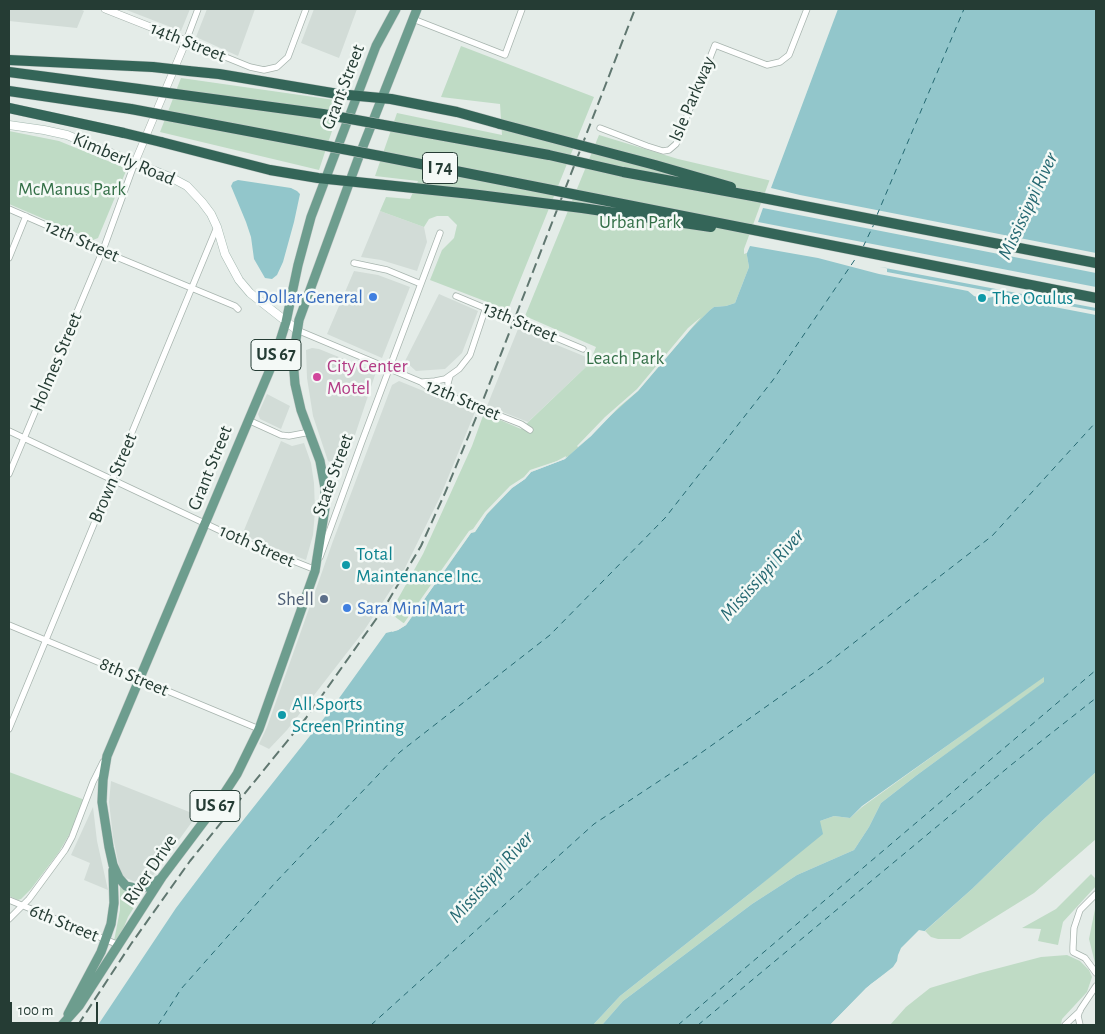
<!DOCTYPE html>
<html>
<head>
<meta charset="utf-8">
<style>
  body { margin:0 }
  #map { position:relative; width:1105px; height:1034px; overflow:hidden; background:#e4ece8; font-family:"Alegreya Sans",sans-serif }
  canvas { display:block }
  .frame { position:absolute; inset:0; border:10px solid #253c34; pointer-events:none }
  .scale { position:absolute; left:10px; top:1002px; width:88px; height:22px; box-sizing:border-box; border:2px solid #253c34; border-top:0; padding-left:6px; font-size:15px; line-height:18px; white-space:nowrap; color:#253c34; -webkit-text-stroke:4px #f4f9f6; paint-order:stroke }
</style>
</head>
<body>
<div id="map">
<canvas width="1105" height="1034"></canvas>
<div class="frame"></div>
<div class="scale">100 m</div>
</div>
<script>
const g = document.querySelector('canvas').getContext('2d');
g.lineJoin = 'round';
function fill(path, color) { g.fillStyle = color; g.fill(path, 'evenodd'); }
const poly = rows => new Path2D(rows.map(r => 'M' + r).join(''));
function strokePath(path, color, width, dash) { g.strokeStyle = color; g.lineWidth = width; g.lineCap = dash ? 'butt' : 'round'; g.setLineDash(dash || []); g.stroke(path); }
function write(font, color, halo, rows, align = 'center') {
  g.font = font + ' "Alegreya Sans",sans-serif'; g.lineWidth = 5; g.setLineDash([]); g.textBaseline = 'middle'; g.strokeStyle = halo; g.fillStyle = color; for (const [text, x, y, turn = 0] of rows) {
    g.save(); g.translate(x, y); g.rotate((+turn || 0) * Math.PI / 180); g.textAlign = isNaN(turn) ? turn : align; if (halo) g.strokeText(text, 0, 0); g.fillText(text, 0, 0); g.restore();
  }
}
const built = poly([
  [9,9,80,9,84,11,77,28,9,21],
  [124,9,190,9,181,31],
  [207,9,255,9,238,56,196,37],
  [314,9,357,9,339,58,301,43],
  [380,211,424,227,427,242,417,271,381,260,361,257],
  [354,271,378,275,410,287,382,358,327,334],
  [439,294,478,311,462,353,445,369,416,371,405,361],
  [518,329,591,359,589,364,528,422,487,406],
  [312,348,319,349,376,372,344,468,328,461,313,416,307,378,306,350],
  [399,381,475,412,440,497,404,570,363,632,287,730,269,749,259,744,267,727,333,541,392,385],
  [267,394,290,406,281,429,260,419,258,414],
  [281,441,292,446,304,443,311,463,314,483,315,511,313,535,306,560,242,535],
  [111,781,197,815,149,881,138,883,121,876,113,837,109,802],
  [93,807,97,841,108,890,84,880,90,863,71,855]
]);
const green = poly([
  [461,46,594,97,508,310,430,280,442,250,454,238,457,225,448,216,437,216,429,219,424,227,380,211,386,197,410,199,418,181,375,176,397,113,502,135,500,104,441,97],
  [181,78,342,101,319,170,160,132],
  [9,131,59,141,125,168,126,171,98,238,93,240,9,204],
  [599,135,678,159,772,181,746,250,749,267,735,303,726,306,714,307,710,310,682,339,706,329,569,456,531,472,512,488,436,581,406,625,390,613,423,554,472,446,484,413,521,429,589,364,596,347,525,316],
  [1044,676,1045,682,917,775,881,803,869,827,854,850,797,875,752,904,623,1001,602,1025,593,1025,620,996,758,887,776,871,820,821,834,816,850,818,862,807],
  [9,772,85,800,73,828,59,852,31,889,21,899,18,900,9,896],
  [1096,772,1096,839,1034,893,960,939,938,939,931,937,925,931,972,889,1045,818],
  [1091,874,1096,879,1096,886,1063,922,1058,945,1038,941,1041,929,1022,928,1056,909],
  [120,886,144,891,128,917,120,937,114,941,120,910],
  [1096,904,1096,967,1089,939],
  [1067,955,1080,961,1089,970,1092,977,1087,992,1062,1019,1061,1025,890,1025,906,1007,930,988,980,973,1041,957]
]);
const water = poly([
  [836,9,1096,9,1096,772,1045,818,972,889,901,952,900,961,891,970,871,984,830,1025,602,1025,623,1001,752,904,797,875,854,850,869,827,881,803,917,775,1044,682,1044,677,862,806,850,818,834,816,820,821,823,834,758,887,620,996,593,1025,98,1025,176,908,222,847,332,708,386,633,398,630,406,625,471,533,475,532,487,514,512,488,525,479,531,472,565,459,591,436,607,419,638,391,690,330,710,310,714,307,726,306,735,303,749,267,746,250],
  [238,180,291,188,297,191,300,194,294,222,283,262,277,275,272,279,265,278,254,259,251,237,246,222,231,186,233,182]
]);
const pier = poly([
  [833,9,838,9,771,188,800,195,1096,253,1096,273,763,208,758,222,1096,287,1096,308,880,267,887,268,887,272,1096,311,1096,315,997,296,983,299,974,296,968,291,879,274,818,258,750,246,747,253,744,254,744,249],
  [701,317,638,391,619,407,591,436,578,447,577,446,605,417,637,389,688,328],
  [566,456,565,459,531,472,525,479,512,488,487,514,475,532,471,533,406,625,398,630,392,632,393,629,404,623,469,531,473,529,485,512,510,486,524,477,530,470,557,461],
  [919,930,924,931,927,933,920,937,903,954,902,962,893,972,872,986,834,1025,830,1025,866,988,893,967,897,961,898,955,901,948]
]);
const ferry = poly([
  [877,215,964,9],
  [863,247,874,224],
  [158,1025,181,989,274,884,400,752,550,635,665,518,773,380,858,255],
  [371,1025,594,824,691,760,829,662,992,536,1096,422],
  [678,1025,1096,670],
  [698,1025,1011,765,1096,698]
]);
const minor = poly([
  [198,9,186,41,250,67,264,70,277,67,288,57,306,9],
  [413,19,505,55,522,9],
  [600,128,647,146,663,151,669,150,676,144,715,45,767,65,780,62,789,55,807,9],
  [9,209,103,250,119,258,235,306,238,309],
  [9,258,26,216],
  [354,263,387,270,421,284],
  [456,296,583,349],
  [297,330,421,382,429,388,521,424,530,430],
  [423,382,435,381,445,379,459,369,470,355,486,307],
  [449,395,448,383,450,376],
  [248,420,281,435,289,436,310,432],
  [9,431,238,539,316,570],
  [9,474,103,250,135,162],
  [320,557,361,444,440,233],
  [9,625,259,729],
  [9,729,217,227],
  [1096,894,1080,910,1074,928,1073,947,1073,952,1085,958,1096,973],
  [9,900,119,945],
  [9,919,29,899,65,850,72,837,93,782,103,762],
  [1065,1025,1080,1011],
  [1080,1025,1078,1016,1080,1010,1096,986]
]);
const tertiary = poly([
  [105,9,186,41,135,162]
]);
const secondary = poly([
  [9,125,44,130,67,135,172,178,187,186,202,202,211,214,217,227,225,254,239,280,250,293,297,330]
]);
const primary = poly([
  [160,879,150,886,139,889,126,886,119,878,113,865,109,847,102,802,103,780,107,756,274,360,286,322,298,265,311,217,376,46,396,9],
  [68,1014,101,952,111,924,114,903,113,870],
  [62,1025,79,1006,162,877,220,800,237,774,259,729,315,571,325,508,325,488,320,461,301,410,295,384,293,359,299,320,358,159,417,9]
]);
const motorway = poly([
  [9,60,153,67],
  [188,71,219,74,338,94,391,99,457,112,500,124],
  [9,72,139,89],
  [9,91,131,109],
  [9,108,124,133],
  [161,142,270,170,318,178,471,194],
  [758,197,1096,263],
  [749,229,1096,298]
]);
const rail = poly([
  [78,1025,131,944,190,861,306,718,384,608,421,546,445,493,480,408,635,9]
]);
const motorwayBridge = poly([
  [153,67,188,71],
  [139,89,323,114,549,155,623,172,758,197],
  [131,109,380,156,749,229],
  [500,124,655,165,731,187],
  [124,133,161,142],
  [471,194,582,208,711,227]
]);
const markers = [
  [373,297,5,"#3f7fe0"],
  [982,298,5,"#0f9aa8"],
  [317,377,5,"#d1479c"],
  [346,565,5,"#0f9aa8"],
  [324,599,5,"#5c6f8a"],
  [347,608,5,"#3f7fe0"],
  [282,715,5,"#0f9aa8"]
];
const shields = [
  [440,168,35],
  [276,355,50],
  [215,806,50]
];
const shieldNames = [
  ["I 74",440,168],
  ["US 67",276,355],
  ["US 67",215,806]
];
const streetNames = [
  ["14th Street",188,42,22],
  ["Grant Street",343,87,-69],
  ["Isle Parkway",692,99,-67],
  ["Kimberly Road",124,159,23],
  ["12th Street",82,241,24],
  ["13th Street",520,322,23],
  ["Holmes Street",56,362,-67],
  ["12th Street",463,400,23],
  ["Grant Street",210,468,-68],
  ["State Street",333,475,-70],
  ["Brown Street",113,478,-67],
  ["10th Street",257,546,24],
  ["8th Street",134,677,23],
  ["River Drive",150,870,-56],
  ["6th Street",64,923,22]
];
const parkNames = [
  ["McManus Park",72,189],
  ["Urban Park",640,222],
  ["Leach Park",625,358]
];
const shopNames = [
  ["Dollar General",363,297],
  ["Sara Mini Mart",357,608,"left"]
];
const cultureNames = [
  ["The Oculus",992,298],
  ["Total",356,554],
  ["Maintenance Inc.",356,576],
  ["All Sports",292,704],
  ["Screen Printing",292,726]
];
const hotelNames = [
  ["City Center",327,366],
  ["Motel",327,388]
];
const serviceNames = [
  ["Shell",314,599]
];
const waterNames = [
  ["Mississippi River",1028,206,-65],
  ["Mississippi River",762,575,-48],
  ["Mississippi River",491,877,-48]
];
fill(built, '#d2dcd7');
fill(green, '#bfdbc5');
fill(water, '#92c6cb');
fill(pier, '#e4ece8');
strokePath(ferry, '#256972', 1, [6, 5]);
strokePath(minor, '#a7b4ae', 7);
strokePath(tertiary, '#a7b4ae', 8);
strokePath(secondary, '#a3b7af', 9);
strokePath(primary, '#c2c8c6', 10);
strokePath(motorway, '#c2c8c6', 11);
strokePath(minor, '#fff', 5.5);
strokePath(tertiary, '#fff', 7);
strokePath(secondary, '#fff', 8);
strokePath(primary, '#6d9d8e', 9);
strokePath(motorway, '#346558', 10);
strokePath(rail, '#607770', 2, [10, 5]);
strokePath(motorwayBridge, '#c2c8c6', 11, []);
strokePath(motorwayBridge, '#346558', 10);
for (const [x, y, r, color] of markers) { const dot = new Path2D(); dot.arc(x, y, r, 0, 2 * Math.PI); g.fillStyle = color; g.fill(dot); strokePath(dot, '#f4f9f6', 2); }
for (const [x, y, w] of shields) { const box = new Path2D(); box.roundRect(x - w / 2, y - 15.5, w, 31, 4); g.fillStyle = '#f4f9f6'; g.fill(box); strokePath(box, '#253c34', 1); }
write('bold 18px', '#253c34', null, shieldNames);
write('19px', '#253c34', '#f4f9f6', streetNames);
write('19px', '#336f47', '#f4f9f6', parkNames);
write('19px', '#366cbe', '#f4f9f6', shopNames, 'right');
write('19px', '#0d838f', '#f4f9f6', cultureNames, 'left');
write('19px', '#b23c85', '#f4f9f6', hotelNames, 'left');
write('19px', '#4e5e75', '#f4f9f6', serviceNames, 'right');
write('italic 20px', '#256972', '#f4f9f6', waterNames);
</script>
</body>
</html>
